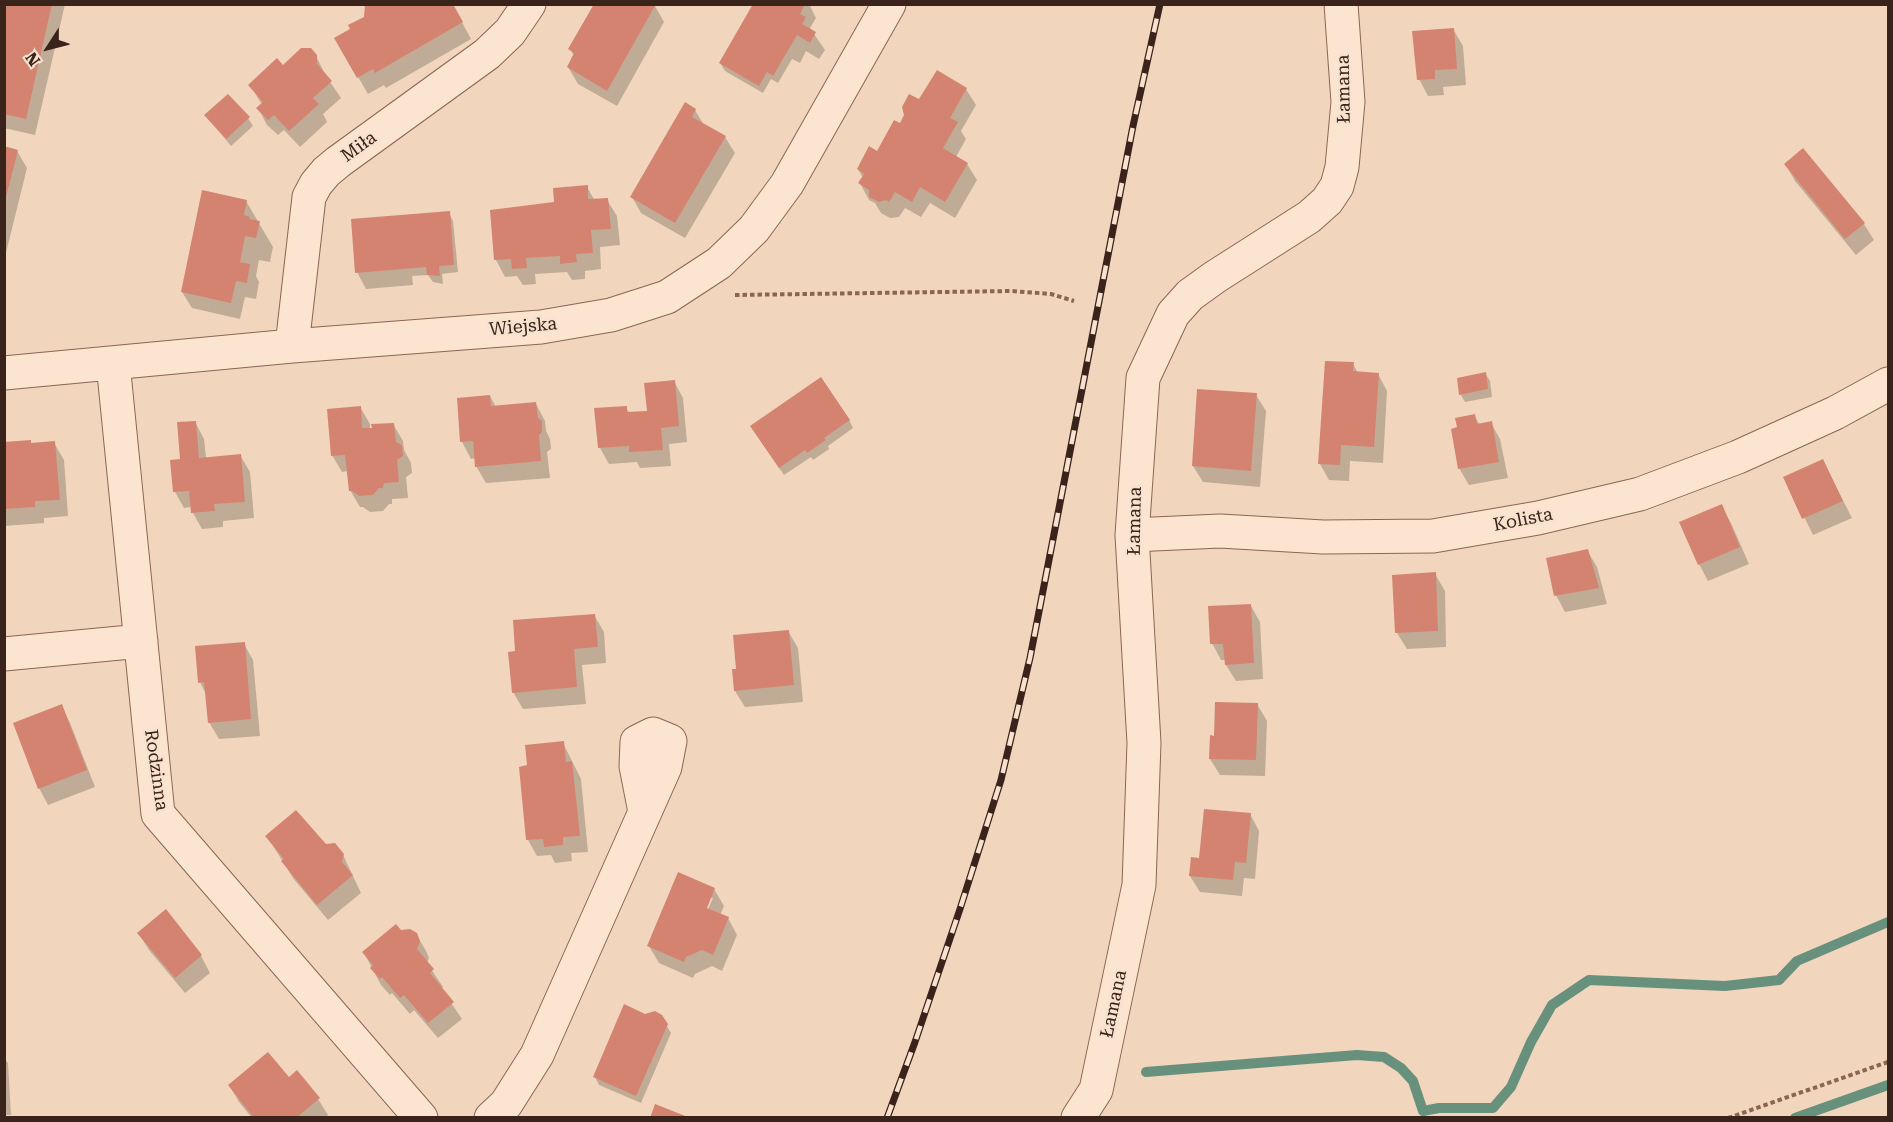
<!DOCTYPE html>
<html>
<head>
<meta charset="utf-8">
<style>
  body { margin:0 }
  #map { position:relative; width:1893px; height:1122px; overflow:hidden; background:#f1d6bd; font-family:"Roboto Serif",serif }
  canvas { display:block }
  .frame { position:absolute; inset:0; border:6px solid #39231b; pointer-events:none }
  .north { position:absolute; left:18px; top:18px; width:60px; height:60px; -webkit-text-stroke:4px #f8e2cd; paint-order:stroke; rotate:234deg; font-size:16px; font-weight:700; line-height:24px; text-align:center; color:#39231b }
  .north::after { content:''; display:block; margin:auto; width:21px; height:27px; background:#39231b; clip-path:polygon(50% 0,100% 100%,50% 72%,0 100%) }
</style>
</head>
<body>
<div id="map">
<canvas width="1893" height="1122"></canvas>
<div class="frame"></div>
<div class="north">N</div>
</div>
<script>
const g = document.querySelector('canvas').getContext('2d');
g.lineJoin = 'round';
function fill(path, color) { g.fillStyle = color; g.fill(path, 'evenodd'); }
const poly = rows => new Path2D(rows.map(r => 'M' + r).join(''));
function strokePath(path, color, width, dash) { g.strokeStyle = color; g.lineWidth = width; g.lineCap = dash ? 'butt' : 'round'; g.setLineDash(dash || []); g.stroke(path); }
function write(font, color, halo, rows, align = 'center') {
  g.font = font + ' "Roboto Serif",serif'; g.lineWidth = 5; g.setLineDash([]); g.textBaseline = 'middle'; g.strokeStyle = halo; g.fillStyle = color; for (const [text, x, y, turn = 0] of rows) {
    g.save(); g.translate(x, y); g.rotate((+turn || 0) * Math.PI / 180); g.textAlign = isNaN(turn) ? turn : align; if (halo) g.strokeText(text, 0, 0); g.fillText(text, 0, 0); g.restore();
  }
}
const shadow = poly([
  [4,4,65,4,35,135,4,128],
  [452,4,471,39,386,88,384,85,368,94,336,39],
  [755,4,809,4,816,18,810,28,825,50,819,59,806,51,800,63,792,59,778,83,771,79,763,93,725,71,720,63],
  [655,6,664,22,617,106,578,84,568,67,574,56,570,49],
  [1453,29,1463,46,1466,85,1443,87,1444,95,1428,96,1419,79],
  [316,56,326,76,341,98,323,114,327,122,300,147,284,130,278,135,267,125,258,108,262,105,250,85,283,67],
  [966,89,976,105,961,131,966,139,956,157,967,164,977,180,955,218,930,203,921,217,905,208,899,217,890,218,881,213,875,203,869,200,860,183,863,178,858,169,877,153,920,101],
  [695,110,704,125,725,137,735,153,685,238,641,213,632,197],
  [206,115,248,118,253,126,231,146],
  [4,148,17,151,27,168,4,261],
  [1803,150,1864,224,1874,240,1856,255,1795,181,1786,165],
  [587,187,595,201,607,200,617,216,620,245,600,247,601,269,585,271,585,279,572,280,567,272,535,274,536,284,523,285,517,276,505,277,496,260,491,211,555,204],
  [246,201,273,247,270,262,259,260,256,276,259,282,256,299,245,297,240,319,192,308,182,292],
  [449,213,453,221,458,272,442,274,443,284,433,282,428,275,412,276,413,285,366,289,357,272],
  [1353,364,1358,373,1378,374,1387,391,1383,463,1350,461,1349,481,1329,480,1320,464],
  [1485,373,1490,381,1492,397,1465,402,1461,395],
  [674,381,683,398,687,442,669,444,671,466,640,468,637,462,609,464,600,448,626,407,629,413,649,412],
  [1256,395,1266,411,1260,487,1203,482,1193,466],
  [490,396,496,407,536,404,545,421,546,431,550,439,551,449,547,452,550,478,486,483,476,466,476,458,471,459,462,442,458,399],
  [360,407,370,424,370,430,393,424,403,441,404,450,411,463,412,473,406,477,408,498,392,499,392,504,389,504,383,511,370,512,363,507,360,507,350,490,348,471,342,472,332,455],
  [1474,415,1480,425,1491,423,1500,439,1508,478,1469,485,1459,468],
  [849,420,853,428,828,446,829,449,813,460,811,457,784,475,756,434],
  [195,422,204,439,206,458,240,455,250,472,254,518,223,521,223,527,202,529,193,513,192,507,184,508,175,492,182,460],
  [4,443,54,443,64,460,68,516,44,518,44,523,4,526],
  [1823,461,1852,518,1813,535,1785,478],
  [1721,506,1731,523,1749,564,1708,581,1699,564],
  [1587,550,1597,567,1607,604,1565,612,1556,595],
  [1435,574,1445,591,1446,647,1407,649,1397,633],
  [1251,606,1260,622,1263,679,1236,681,1226,665,1226,660,1221,660,1212,643],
  [594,615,604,632,606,663,582,665,586,704,523,709,513,692,517,652],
  [788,631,798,648,803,702,745,707,735,691,737,670],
  [244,644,253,660,260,736,219,739,209,722,206,694,200,682],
  [1257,704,1267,721,1265,776,1220,775,1210,759,1216,737],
  [61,706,70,723,95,787,48,805,39,788],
  [563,743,581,779,588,852,571,853,572,861,555,863,551,855,537,856,528,840,529,767],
  [1250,814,1259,831,1255,879,1244,878,1242,896,1200,892,1190,876,1200,859],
  [267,836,326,845,343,855,361,893,328,920,293,878],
  [714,889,724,906,720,915,728,918,737,935,722,971,712,966,695,974,693,978,659,963,649,946],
  [710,898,713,898,705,916,702,915],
  [401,931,416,934,426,951,429,958,427,963,443,987,441,988,462,1019,438,1038,414,1010,410,1014,392,993,390,995,381,985,364,953],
  [139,934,201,956,210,973,185,993,149,950],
  [645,1016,661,1016,671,1033,641,1103,599,1085,595,1077],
  [4,1058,8,1063,11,1115,4,1115],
  [289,1079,318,1099,328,1115,325,1118,252,1118,239,1102,229,1085]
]);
const stream = poly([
  [1146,1072,1357,1055,1384,1057,1401,1068,1413,1081,1423,1111,1439,1108,1493,1108,1511,1087,1531,1042,1552,1005,1589,980,1725,986,1779,980,1797,961,1888,922],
  [1795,1118,1888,1085]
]);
const building = poly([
  [4,4,52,4,26,119,4,114],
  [365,4,453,4,463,22,375,73,373,69,357,78,334,38,350,29,348,25,364,17],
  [594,4,656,4,607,91,567,67,574,53,568,49],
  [753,4,805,4,800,14,806,17,802,24,816,32,810,43,797,35,773,76,767,72,759,86,719,63],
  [1454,28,1457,69,1435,70,1435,79,1417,80,1412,31],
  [301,48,311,48,317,55,317,64,332,81,313,98,319,104,289,131,274,115,268,120,256,108,263,102,248,85,277,58,283,65],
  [937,70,967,88,950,118,958,122,943,148,968,163,945,202,920,187,912,202,895,192,889,202,886,200,879,202,869,197,869,190,858,183,864,174,857,169,869,146,877,151,894,120,900,123,904,115,902,107,909,94,919,99],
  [228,94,250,117,226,139,204,115],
  [685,102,696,109,692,117,726,136,675,223,630,197],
  [4,146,18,150,5,201,4,201],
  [1803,148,1865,223,1845,239,1784,164],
  [588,185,588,199,608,198,611,229,591,230,593,253,576,254,577,262,560,264,560,256,526,258,527,268,512,269,511,259,494,260,490,210,554,202,553,188],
  [202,190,247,200,244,215,250,217,249,219,260,221,256,238,245,236,240,262,250,264,247,283,236,281,231,303,181,292],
  [450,211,454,265,439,266,440,276,427,275,426,267,355,273,351,219],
  [1325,361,1354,362,1353,371,1379,373,1374,447,1341,445,1340,465,1318,464],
  [1486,372,1488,389,1459,395,1457,378],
  [821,377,850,420,824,438,826,440,807,453,805,450,779,468,750,426],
  [675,380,679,426,661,428,663,450,629,452,629,446,598,448,594,408,627,406,627,412,647,411,644,383],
  [1197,389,1257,393,1251,471,1192,466],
  [490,395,491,406,536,402,538,418,542,421,542,432,539,435,541,461,475,467,473,441,460,442,457,398],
  [361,406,362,428,372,428,371,424,394,423,396,442,402,445,403,456,397,460,399,482,384,483,383,488,379,488,373,495,359,496,352,491,349,491,345,455,331,456,327,409],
  [1475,414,1477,424,1492,421,1499,462,1458,469,1451,429,1457,427,1455,418],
  [196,421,199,458,241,454,245,502,214,504,215,511,191,513,189,491,173,492,170,460,180,459,177,422],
  [31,440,31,443,55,441,60,500,35,501,35,507,4,509,4,442],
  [1823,459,1843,501,1802,519,1783,477],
  [1722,504,1740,547,1698,565,1679,522],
  [1588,549,1599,588,1554,596,1546,558],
  [1436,572,1438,631,1395,633,1392,575],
  [1251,604,1254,663,1225,665,1223,644,1210,644,1208,606],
  [595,614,598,647,574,649,577,687,512,693,508,652,515,651,513,620],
  [789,630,794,685,734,691,732,669,736,669,733,635],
  [245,642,251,719,208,723,204,682,198,683,195,646],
  [1215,702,1258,703,1256,760,1209,759,1210,735,1214,736],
  [62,704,87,770,38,789,13,723],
  [564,741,566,762,572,761,580,836,563,837,563,845,544,847,543,839,526,840,519,767,527,765,525,745],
  [1204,809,1251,813,1246,863,1235,862,1233,880,1189,876,1191,857,1199,858],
  [296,810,326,844,335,843,344,854,342,862,353,875,317,905,281,861,284,859,265,836],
  [678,872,715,888,707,908,729,917,713,955,702,950,686,957,684,962,647,946],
  [166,909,202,955,175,978,137,933],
  [396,924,401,930,410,929,417,933,420,941,417,949,434,969,430,973,454,1002,428,1023,404,995,400,998,382,977,380,979,370,968,373,965,362,952],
  [624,1004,645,1014,655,1011,662,1015,668,1024,636,1096,593,1077],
  [268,1052,289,1077,297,1070,320,1098,296,1118,254,1118,228,1085],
  [655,1104,688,1117,688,1118,650,1118]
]);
const path = poly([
  [735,295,1011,291,1051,294,1074,301],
  [1728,1118,1888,1062]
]);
const minor = poly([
  [292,346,309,197,316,184,326,172,338,162,487,54,510,32,529,4],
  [113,363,158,814,421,1118],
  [4,373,292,346,541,327,611,315,667,297,719,263,754,229,787,184,889,4],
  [1132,535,1220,531,1323,537,1433,536,1538,518,1640,494,1738,457,1835,413,1888,384],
  [4,654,141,641],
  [491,1118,506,1104,537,1055,665,767,670,741,653,734,637,742,636,766,645,812],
  [1078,1118,1096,1090,1139,885,1144,743,1132,535,1143,378,1173,314,1190,295,1215,277,1309,217,1327,201,1337,186,1342,167,1348,102,1341,4]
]);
const rail = poly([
  [887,1118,915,1042,960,909,1001,780,1030,658,1133,126,1160,4]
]);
const streetNames = [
  ["Łamana",1344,89,-91],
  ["Miła",359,147,-36],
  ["Wiejska",523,327,-5],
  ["Kolista",1523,520,-11],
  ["Łamana",1135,521,-89],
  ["Rodzinna",156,770,82],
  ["Łamana",1114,1004,-78]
];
fill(shadow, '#0003');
strokePath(stream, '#68917d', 10);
fill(building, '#d3836f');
strokePath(minor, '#8b6554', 35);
strokePath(path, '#8b6554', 4, [4.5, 3]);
strokePath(minor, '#fce5d0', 33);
strokePath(rail, '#39231b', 7);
strokePath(rail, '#f8e2cd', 4.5, [14]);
write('18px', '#39231b', '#f8e2cd', streetNames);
</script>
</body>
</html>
